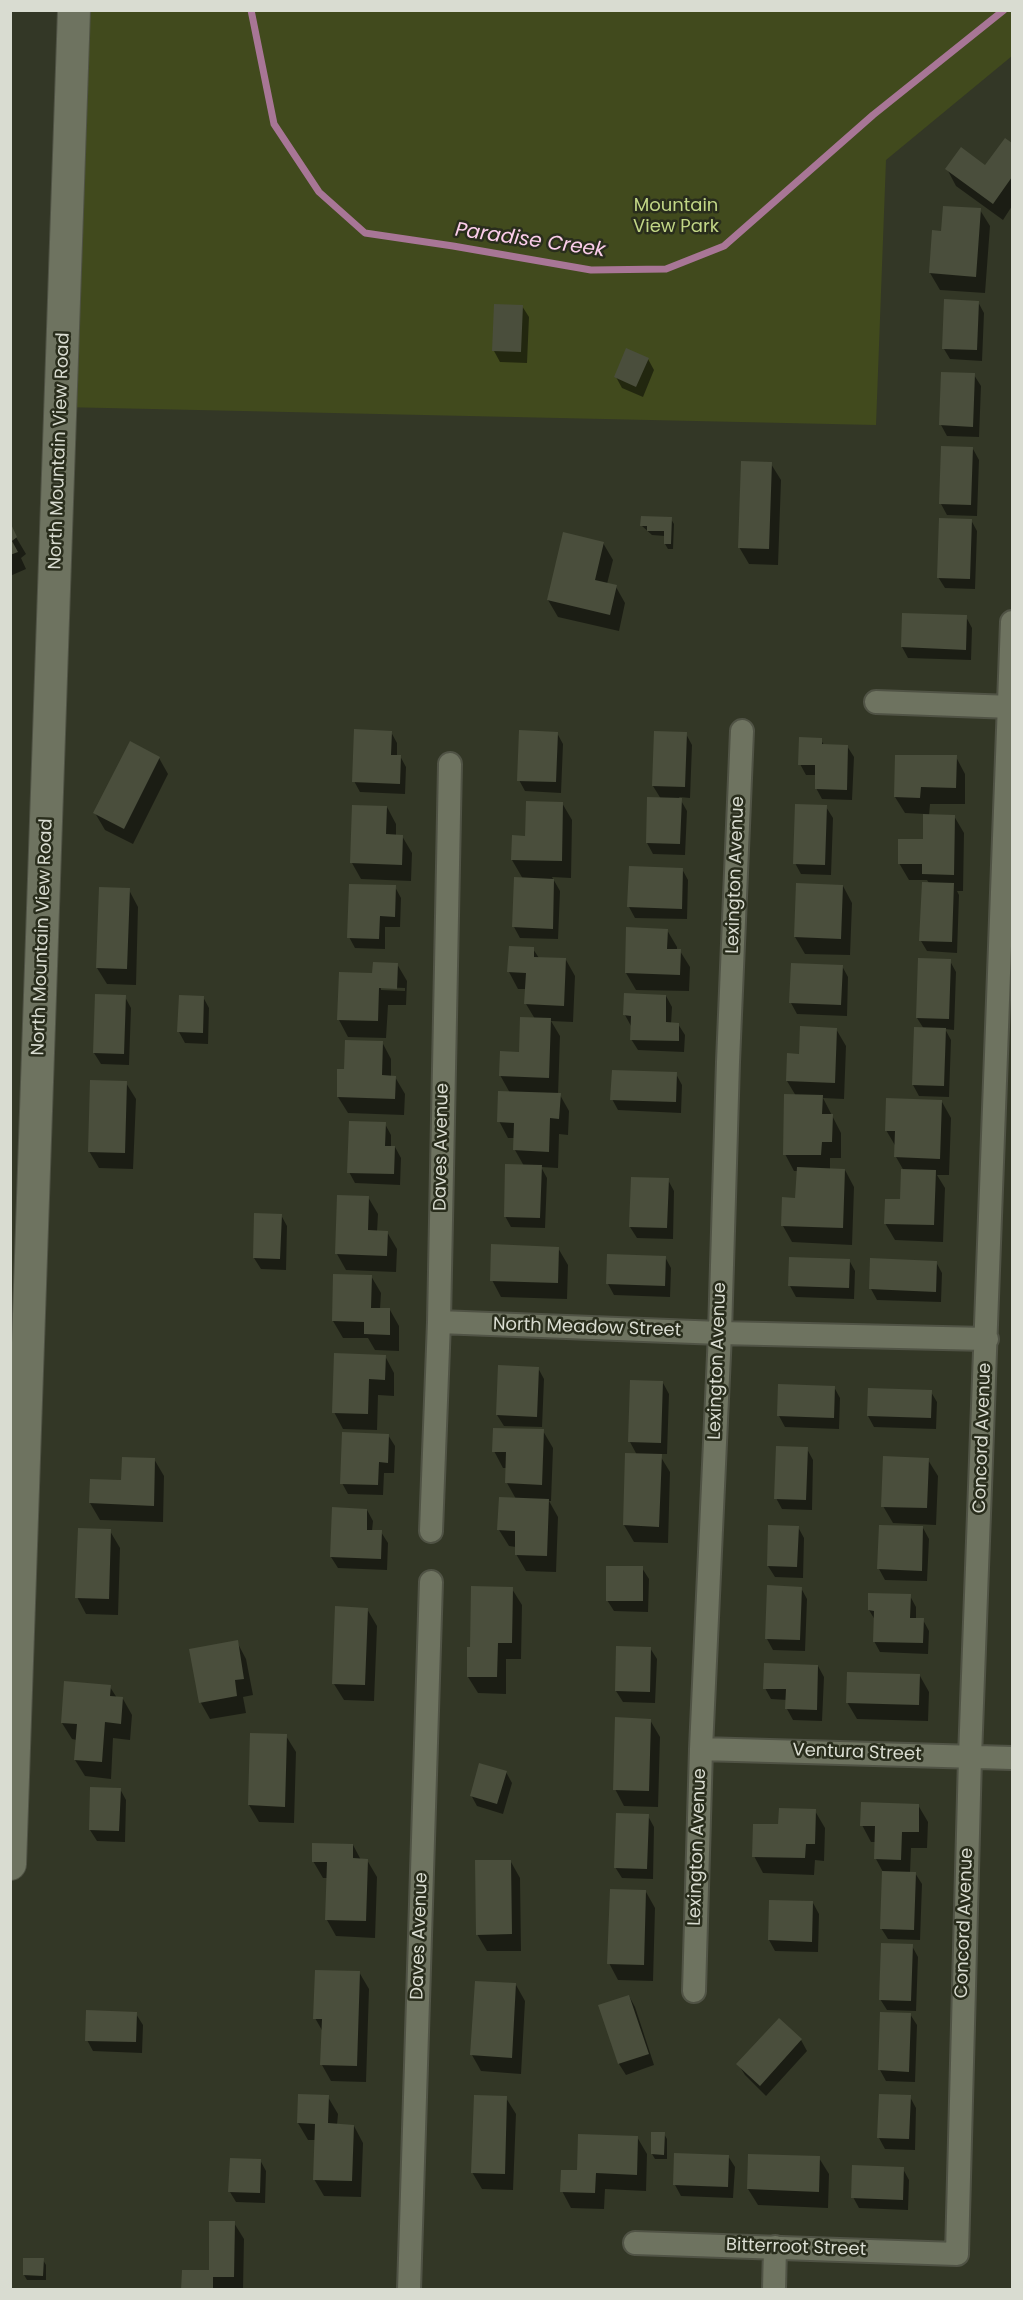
<!DOCTYPE html>
<html>
<head>
<meta charset="utf-8">
<style>
  body { margin:0 }
  #map { position:relative; width:1023px; height:2300px; overflow:hidden; background:#333726; font-family:Poppins,sans-serif }
  canvas { display:block }
  .frame { position:absolute; inset:0; border:12px solid #d9dcd1; pointer-events:none }
</style>
</head>
<body>
<div id="map">
<canvas width="1023" height="2300"></canvas>
<div class="frame"></div>
</div>
<script>
const g = document.querySelector('canvas').getContext('2d');
g.lineJoin = 'round';
function fill(path, color) { g.fillStyle = color; g.fill(path, 'evenodd'); }
const poly = rows => new Path2D(rows.map(r => 'M' + r).join(''));
function strokePath(path, color, width, dash) { g.strokeStyle = color; g.lineWidth = width; g.lineCap = dash ? 'butt' : 'round'; g.setLineDash(dash || []); g.stroke(path); }
function write(font, color, halo, rows, align = 'center') {
  g.font = font + ' Poppins,sans-serif'; g.lineWidth = 5; g.setLineDash([]); g.textBaseline = 'middle'; g.strokeStyle = halo; g.fillStyle = color; for (const [text, x, y, turn = 0] of rows) {
    g.save(); g.translate(x, y); g.rotate((+turn || 0) * Math.PI / 180); g.textAlign = isNaN(turn) ? turn : align; if (halo) g.strokeText(text, 0, 0); g.fillText(text, 0, 0); g.restore();
  }
}
const green = poly([
  [74,11,1012,11,1012,56,886,160,876,425,61,407]
]);
const shadow = poly([
  [1005,140,1012,145,1012,206,1003,220,956,186,947,169,985,167],
  [980,210,990,226,985,293,940,290,930,273,942,232],
  [978,302,984,313,982,361,950,359,944,349],
  [522,306,529,317,527,363,500,362,494,351],
  [648,359,654,370,643,397,622,388,616,377],
  [974,375,981,386,979,437,947,436,941,425],
  [973,449,979,460,977,516,947,515,941,504],
  [771,464,781,480,778,565,749,564,739,547],
  [671,519,674,524,673,549,668,549,665,544,665,536,652,535,642,526],
  [971,520,977,531,975,589,945,588,938,577],
  [10,527,26,554,21,558,26,569,10,576],
  [603,543,613,560,607,584,616,587,625,603,619,631,558,617,548,600],
  [966,617,972,628,971,660,908,658,902,647],
  [391,732,397,743,397,756,400,756,406,767,405,794,360,792,354,781],
  [557,733,563,744,561,793,525,791,519,780],
  [686,734,692,745,690,798,679,797,687,811,685,855,653,854,647,843,661,799,653,786],
  [821,740,824,745,847,746,854,757,852,800,822,799,816,788,817,775,806,775,800,764],
  [956,757,965,774,965,804,930,804,929,816,954,816,964,833,963,891,957,891,959,895,957,953,927,951,921,941,929,883,927,880,909,880,899,863,924,841,925,814,905,813,895,797],
  [159,758,168,774,133,844,105,830,95,813],
  [562,803,572,820,571,878,552,877,560,891,558,939,520,938,514,927,515,879,523,879,512,860,527,838],
  [387,807,396,824,396,836,402,836,412,853,411,881,361,879,352,863],
  [826,807,833,818,831,875,801,874,795,863],
  [682,869,688,880,687,919,635,918,629,907],
  [843,886,852,903,850,955,805,954,795,937],
  [395,887,401,898,400,927,385,927,385,949,355,948,349,937],
  [129,890,138,907,136,985,107,984,97,968],
  [667,930,677,947,677,950,680,951,690,967,689,991,636,990,626,973],
  [533,949,539,958,566,960,575,976,573,1022,551,1021,560,1036,558,1095,560,1095,569,1111,568,1135,559,1134,558,1168,541,1167,547,1178,545,1228,511,1227,505,1216,524,1166,515,1150,515,1138,508,1138,499,1121,510,1093,500,1075,520,1053,535,1019,526,1004,527,989,518,989,509,972],
  [950,961,956,972,954,1030,945,1029,951,1040,949,1097,919,1096,913,1085,924,1029,917,1018],
  [397,964,407,981,406,1005,388,1005,386,1038,348,1037,339,1020,374,975],
  [381,987,405,988,405,991,381,990],
  [842,966,848,977,847,1016,797,1014,791,1003],
  [666,996,672,1007,671,1024,678,1024,685,1035,684,1052,638,1050,631,1039,631,1026,625,1015],
  [125,997,131,1008,129,1065,101,1064,94,1053],
  [203,997,209,1008,208,1044,185,1043,179,1032],
  [836,1029,846,1046,844,1099,823,1098,841,1133,841,1158,830,1158,830,1170,845,1170,854,1187,852,1245,792,1242,783,1226,797,1199,798,1171,794,1171,785,1154,796,1096,787,1081,800,1055],
  [382,1042,391,1059,391,1077,395,1077,405,1094,404,1115,348,1113,338,1097],
  [676,1074,682,1085,681,1113,618,1110,612,1099],
  [126,1083,136,1099,133,1169,99,1168,89,1151],
  [942,1102,951,1118,949,1175,937,1175,945,1188,943,1242,895,1240,885,1223,901,1201,904,1171,896,1157,896,1147,886,1130],
  [385,1124,391,1135,391,1147,395,1147,401,1158,400,1185,355,1183,349,1172],
  [668,1180,674,1191,673,1239,637,1238,630,1227],
  [368,1197,378,1214,377,1232,387,1232,397,1249,396,1272,346,1270,337,1254],
  [281,1215,287,1226,286,1270,261,1269,254,1258],
  [558,1248,568,1265,567,1299,501,1297,492,1280],
  [665,1257,671,1268,670,1297,614,1295,608,1284],
  [849,1260,855,1271,854,1299,796,1297,790,1286],
  [936,1262,942,1273,941,1302,877,1300,871,1289],
  [371,1276,381,1293,380,1309,390,1310,399,1326,399,1351,375,1350,368,1338,343,1338,333,1321],
  [385,1356,394,1373,394,1396,378,1395,377,1430,343,1429,334,1412],
  [538,1368,544,1379,542,1427,504,1426,497,1415],
  [663,1383,669,1394,667,1454,659,1454,670,1472,668,1543,634,1542,624,1525,626,1455,637,1455,630,1442],
  [834,1387,840,1398,839,1429,785,1427,779,1416],
  [931,1392,937,1402,936,1429,874,1427,868,1416],
  [543,1431,553,1448,551,1501,549,1501,558,1517,556,1572,526,1571,516,1554,516,1547,509,1546,499,1530,516,1499,507,1483,507,1468,503,1468,494,1451],
  [388,1435,395,1446,394,1473,384,1473,383,1495,348,1494,342,1483],
  [807,1449,813,1460,812,1510,782,1509,776,1498],
  [154,1459,164,1476,163,1522,100,1520,90,1503,91,1481,123,1482],
  [928,1460,938,1476,936,1525,893,1523,883,1506],
  [367,1510,373,1521,372,1531,381,1532,388,1543,387,1570,338,1568,331,1557],
  [798,1527,804,1538,803,1578,775,1577,768,1566],
  [923,1528,929,1539,927,1581,885,1580,879,1569],
  [110,1531,120,1548,118,1615,86,1614,77,1597],
  [642,1568,649,1579,648,1612,614,1611,607,1600],
  [801,1588,807,1599,805,1651,773,1650,767,1639],
  [512,1589,522,1605,521,1659,506,1659,506,1694,478,1693,468,1677,472,1649],
  [910,1596,916,1607,916,1620,923,1620,929,1631,928,1654,880,1652,874,1641,875,1620,869,1610],
  [367,1609,377,1626,374,1701,344,1700,334,1684],
  [237,1642,246,1659,253,1695,243,1697,246,1713,210,1719,201,1703,191,1650],
  [650,1648,657,1659,655,1703,623,1702,616,1691],
  [818,1666,824,1677,822,1721,793,1720,787,1709,787,1700,771,1699,765,1688],
  [920,1676,929,1692,928,1721,857,1719,847,1702],
  [110,1687,117,1698,123,1699,132,1715,130,1740,113,1738,111,1779,85,1776,75,1760,77,1740,72,1739,62,1723],
  [650,1720,660,1737,658,1807,624,1806,615,1789],
  [286,1736,296,1752,294,1823,259,1822,249,1805],
  [506,1772,512,1783,503,1814,477,1806,471,1795],
  [120,1789,126,1800,125,1842,97,1841,90,1830],
  [918,1805,928,1822,927,1848,911,1848,910,1873,915,1873,922,1884,920,1940,888,1939,881,1928,883,1872,876,1859,876,1842,871,1842,862,1825],
  [815,1811,825,1828,824,1861,815,1860,814,1875,763,1873,754,1856,780,1826],
  [648,1816,654,1827,653,1879,622,1878,615,1867],
  [353,1845,361,1860,367,1860,377,1877,375,1938,336,1936,327,1920,328,1878,323,1878,313,1861],
  [511,1862,520,1878,521,1951,487,1951,477,1934],
  [646,1892,655,1908,653,1981,618,1980,609,1963],
  [813,1903,819,1914,818,1952,775,1951,769,1940],
  [912,1946,918,1957,916,2011,887,2010,880,1999],
  [359,1972,369,1989,366,2082,331,2081,322,2065,323,2032,315,2018],
  [516,1985,525,2001,521,2074,481,2071,472,2055],
  [629,1996,635,2007,654,2065,626,2075,619,2064,600,2006],
  [136,2014,143,2025,142,2053,93,2051,87,2040],
  [910,2014,917,2025,915,2082,886,2081,880,2070],
  [779,2020,801,2040,807,2051,766,2096,745,2075,738,2064],
  [328,2097,338,2114,337,2125,354,2126,363,2143,361,2197,324,2196,314,2179,316,2140,308,2140,298,2123],
  [910,2097,916,2108,915,2150,885,2149,879,2138],
  [506,2098,516,2114,513,2190,482,2189,472,2172],
  [664,2134,667,2139,667,2159,655,2159,652,2154],
  [637,2137,647,2154,646,2191,605,2189,604,2209,571,2208,562,2191,579,2172],
  [728,2156,735,2167,733,2198,681,2196,675,2185],
  [819,2158,829,2174,828,2208,758,2205,748,2189],
  [260,2160,266,2171,265,2203,236,2202,230,2192],
  [903,2169,909,2180,908,2210,859,2208,853,2197],
  [234,2223,244,2239,243,2290,183,2290,210,2272],
  [43,2260,46,2265,46,2280,27,2280,24,2275],
  [53,2288,75,2289,75,2290,53,2290]
]);
const stream = poly([
  [251,10,274,124,319,192,365,233,453,246,591,270,666,269,724,246,873,115,1004,10]
]);
const building = poly([
  [1005,138,1012,143,1012,177,993,204,945,169,961,147,985,165],
  [943,206,981,208,976,277,929,273,932,230,941,231],
  [944,299,979,301,977,350,942,349],
  [494,304,523,305,521,352,492,351],
  [626,348,649,358,636,387,614,377],
  [941,372,975,373,973,427,939,425],
  [941,446,973,447,971,505,939,504],
  [741,461,772,462,769,549,738,548],
  [641,516,672,517,671,544,664,544,664,531,647,531,647,526,640,526],
  [939,518,972,519,970,579,937,578],
  [10,522,17,537,12,541,18,552,10,555],
  [563,532,604,542,595,580,617,585,610,615,547,600],
  [902,613,967,615,966,650,901,647],
  [354,729,392,731,391,755,401,755,400,784,352,782],
  [519,730,558,732,556,782,517,781],
  [654,731,687,732,685,787,652,786],
  [799,737,822,738,822,744,848,745,847,790,815,789,815,765,798,765],
  [130,741,160,757,124,829,93,813],
  [895,755,957,755,956,788,921,787,920,798,894,797],
  [647,797,682,798,680,844,646,843],
  [526,801,563,802,562,861,511,860,512,835,525,836],
  [795,804,827,805,825,865,793,864],
  [352,805,387,806,386,834,403,835,402,865,350,863],
  [923,814,955,815,954,875,922,874,922,864,898,864,898,839,923,839],
  [629,866,683,868,682,909,627,907],
  [514,877,554,879,553,929,512,927],
  [922,882,954,883,952,942,919,941],
  [796,883,843,885,841,939,794,937],
  [349,884,396,885,395,917,380,916,379,939,347,938],
  [99,887,130,888,127,969,96,968],
  [626,927,668,929,667,949,681,949,680,975,625,973],
  [509,946,534,947,534,957,566,958,564,1006,524,1004,526,973,507,972],
  [918,958,951,959,949,1019,916,1018],
  [373,962,398,963,397,989,379,988,378,1021,337,1020,339,972,372,973],
  [791,963,843,965,841,1005,789,1003],
  [624,993,666,995,666,1022,679,1023,679,1041,630,1040,631,1016,623,1015],
  [95,994,126,995,124,1054,93,1053],
  [179,995,204,996,203,1033,177,1032],
  [520,1017,551,1018,549,1078,499,1076,500,1051,519,1052],
  [800,1026,837,1028,835,1083,786,1081,787,1053,799,1054],
  [914,1027,946,1028,944,1086,912,1085],
  [345,1040,383,1041,382,1075,396,1076,395,1099,337,1097,337,1069,344,1069],
  [612,1070,677,1072,676,1102,610,1100],
  [90,1080,127,1081,125,1153,88,1152],
  [498,1091,561,1093,559,1119,550,1118,549,1152,513,1150,514,1123,497,1122],
  [784,1094,823,1095,822,1114,833,1114,832,1142,822,1142,821,1155,783,1155],
  [886,1098,942,1100,940,1159,894,1157,895,1131,885,1131],
  [349,1121,386,1122,385,1146,395,1146,394,1174,347,1173],
  [505,1164,542,1165,540,1218,504,1217],
  [797,1167,845,1169,843,1228,781,1226,782,1197,795,1198],
  [901,1169,936,1170,934,1225,884,1224,885,1199,900,1199],
  [631,1177,669,1178,667,1228,629,1227],
  [337,1195,369,1196,368,1230,388,1231,387,1256,335,1254],
  [254,1213,282,1214,280,1259,253,1258],
  [491,1244,559,1247,558,1283,490,1281],
  [607,1254,666,1256,665,1286,606,1284],
  [789,1257,850,1259,849,1288,788,1286],
  [870,1258,937,1261,936,1292,869,1289],
  [333,1274,372,1275,371,1308,390,1308,390,1335,364,1334,364,1322,332,1321],
  [334,1353,386,1355,385,1380,369,1379,368,1414,332,1413],
  [498,1365,539,1367,537,1417,496,1415],
  [630,1380,663,1381,661,1443,628,1442],
  [778,1384,835,1386,834,1418,777,1416],
  [868,1388,932,1390,931,1418,867,1416],
  [493,1428,544,1429,542,1485,505,1483,506,1452,492,1452],
  [342,1432,389,1434,388,1463,379,1462,378,1485,340,1484],
  [776,1446,808,1447,806,1500,774,1499],
  [625,1453,662,1454,659,1527,623,1525],
  [883,1456,929,1458,927,1508,881,1507],
  [122,1457,155,1458,154,1506,89,1503,90,1479,121,1480],
  [499,1497,549,1499,547,1556,515,1555,515,1531,497,1530],
  [332,1507,367,1509,367,1530,382,1530,381,1559,330,1557],
  [768,1525,799,1526,797,1567,767,1566],
  [879,1525,923,1526,922,1571,877,1569],
  [78,1528,111,1529,109,1599,75,1598],
  [606,1566,643,1566,643,1601,606,1601],
  [767,1585,802,1587,800,1640,765,1639],
  [471,1586,513,1587,512,1643,498,1643,497,1677,467,1677,467,1647,470,1647],
  [868,1593,911,1594,910,1618,924,1618,923,1643,873,1642,874,1611,868,1610],
  [335,1606,368,1608,365,1685,332,1684],
  [238,1640,244,1679,235,1680,237,1696,199,1703,189,1649],
  [616,1646,651,1647,650,1692,615,1691],
  [764,1663,818,1665,817,1710,785,1709,786,1689,763,1689],
  [847,1672,920,1674,919,1705,846,1703],
  [64,1681,111,1685,110,1696,123,1697,121,1724,105,1722,102,1762,74,1760,77,1724,61,1723],
  [615,1717,651,1719,649,1791,613,1790],
  [250,1733,287,1734,285,1807,248,1805],
  [479,1763,507,1771,497,1804,470,1796],
  [90,1787,121,1788,119,1831,89,1830],
  [861,1802,919,1804,919,1832,902,1832,901,1860,874,1859,875,1826,860,1826],
  [779,1808,816,1809,815,1844,806,1844,805,1858,752,1857,753,1824,778,1824],
  [616,1813,649,1814,647,1869,614,1868],
  [312,1843,353,1844,353,1858,368,1859,366,1921,325,1920,327,1862,312,1862],
  [475,1860,511,1860,512,1934,476,1935],
  [882,1871,916,1872,914,1930,880,1929],
  [610,1889,646,1890,644,1965,607,1964],
  [769,1900,813,1901,812,1942,768,1940],
  [881,1943,913,1944,911,2001,879,2000],
  [315,1970,360,1971,357,2066,320,2065,322,2019,313,2019],
  [475,1981,516,1983,512,2058,470,2055],
  [629,1995,649,2054,618,2064,598,2005],
  [86,2010,137,2012,136,2042,85,2041],
  [880,2012,911,2013,909,2072,878,2070],
  [779,2018,802,2039,760,2086,736,2064],
  [298,2094,329,2095,328,2123,354,2125,352,2181,313,2180,315,2124,297,2123],
  [879,2094,911,2095,909,2139,877,2138],
  [474,2095,507,2096,505,2174,471,2173],
  [651,2132,665,2132,664,2155,651,2154],
  [578,2134,638,2136,637,2175,596,2173,595,2193,560,2192,561,2170,577,2170],
  [674,2153,729,2155,728,2187,673,2185],
  [748,2154,820,2156,819,2192,747,2189],
  [230,2158,261,2159,260,2193,228,2192],
  [852,2165,904,2167,903,2200,851,2198],
  [209,2221,235,2221,234,2277,213,2277,213,2290,181,2290,182,2270,209,2270],
  [23,2258,44,2258,43,2276,23,2275]
]);
const street = poly([
  [876,702,1012,707],
  [439,1322,720,1333,987,1339],
  [431,1531,439,1322,450,764],
  [701,1749,1012,1758],
  [694,1991,701,1749,720,1333,728,1062,742,731],
  [635,2243,957,2254,970,1757,1012,622],
  [409,2290,431,1582],
  [774,2290,775,2247]
]);
const secondary = poly([
  [10,1864,74,10]
]);
const parkNames = [
  ["Mountain",676,206],
  ["View Park",676,227]
];
const streetNames = [
  ["North Mountain View Road",60,451,-88],
  ["Lexington Avenue",736,875,-88],
  ["North Mountain View Road",43,937,-88],
  ["Daves Avenue",442,1147,-89],
  ["North Meadow Street",587,1328,2],
  ["Lexington Avenue",718,1361,-88],
  ["Concord Avenue",983,1438,-88],
  ["Ventura Street",857,1753,2],
  ["Lexington Avenue",698,1847,-88],
  ["Concord Avenue",965,1923,-88],
  ["Daves Avenue",420,1936,-88],
  ["Bitterroot Street",796,2248,2]
];
const waterNames = [
  ["Paradise Creek",530,241,8]
];
fill(green, '#414a1d');
fill(shadow, '#0007');
strokePath(stream, '#a87696', 7);
fill(building, '#4a4e3c');
strokePath(street, '#505345', 26);
strokePath(secondary, '#505345', 34);
strokePath(street, '#6e7360', 22);
strokePath(secondary, '#6e7360', 32);
write('18px', '#c2d686', '#292d1c', parkNames);
write('18px', '#d9dcd1', '#292d1c', streetNames);
write('italic 20px', '#fbcdea', '#292d1c', waterNames);
</script>
</body>
</html>
